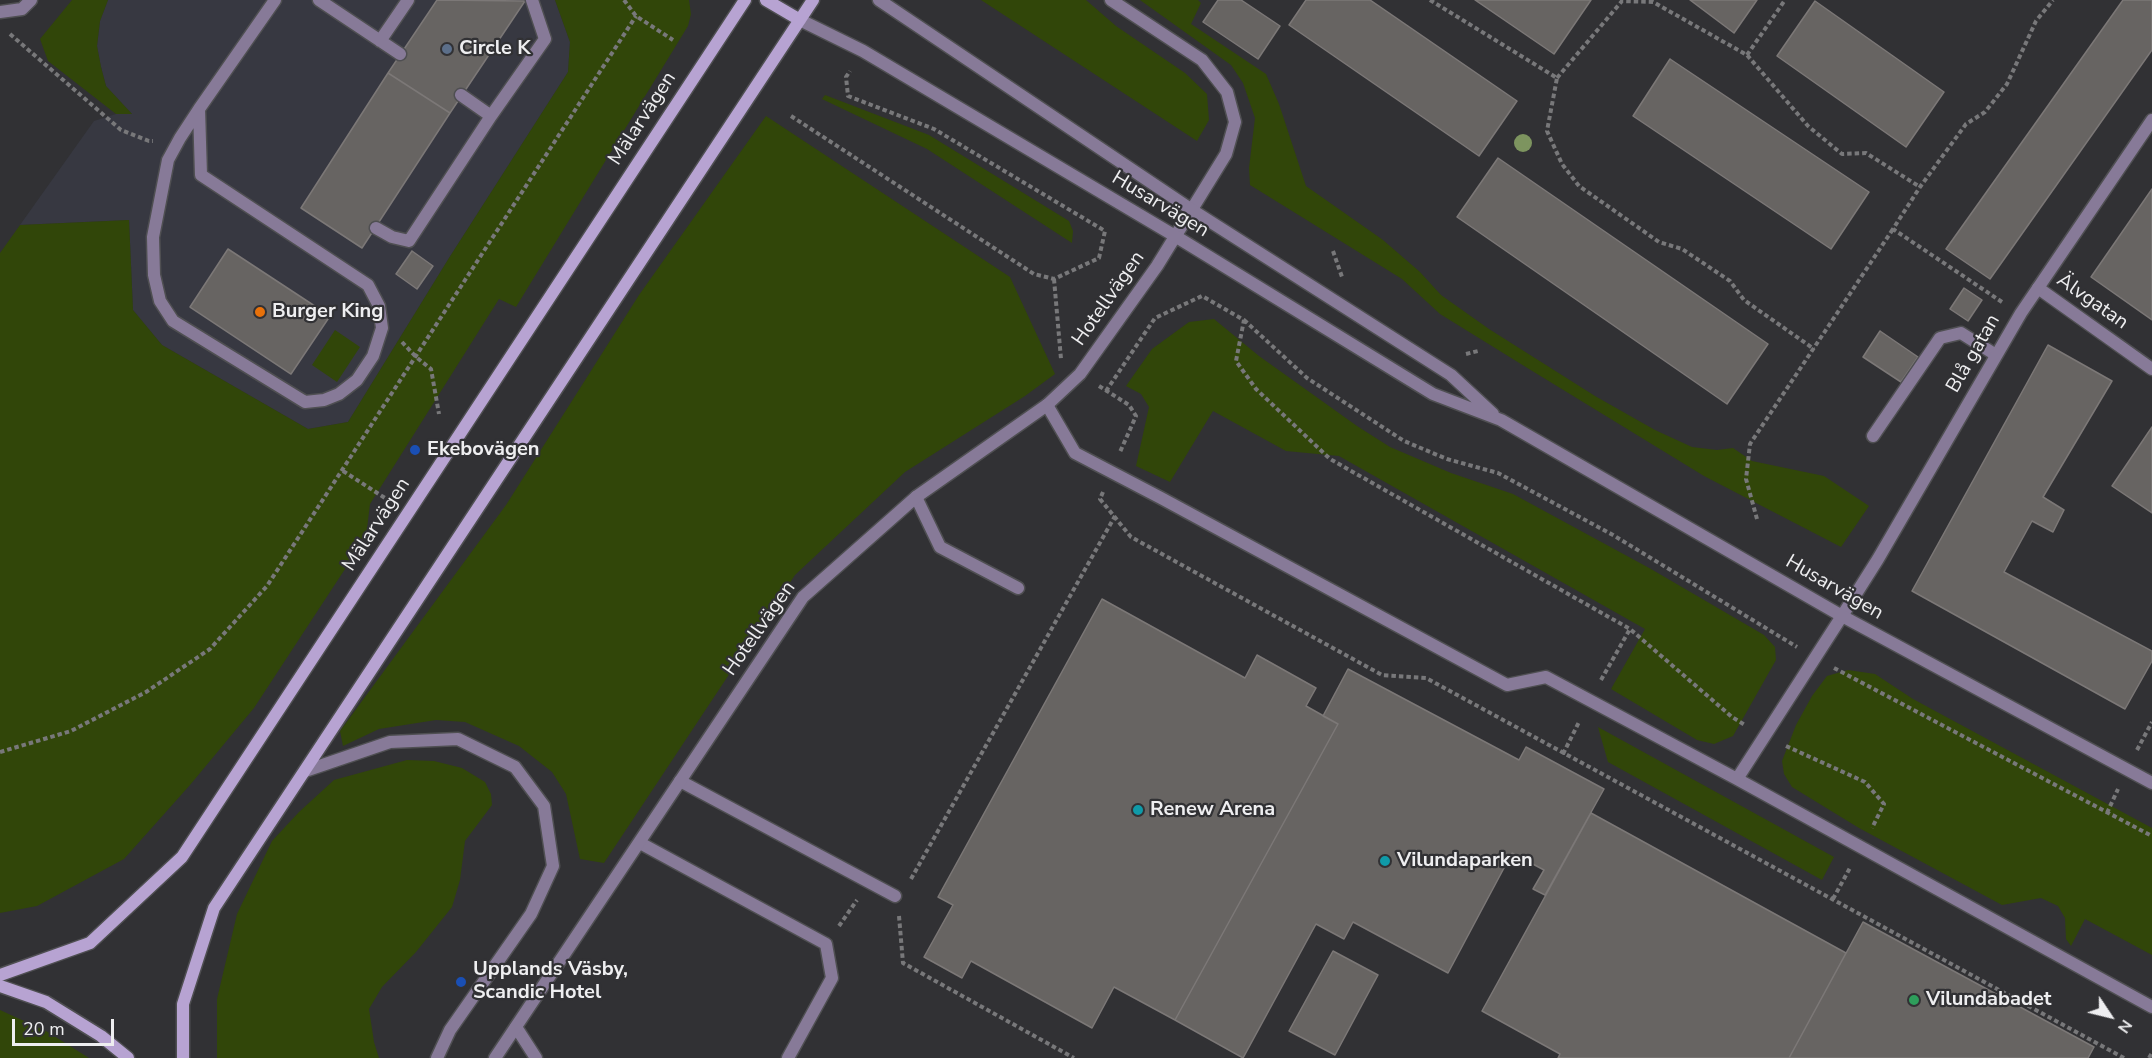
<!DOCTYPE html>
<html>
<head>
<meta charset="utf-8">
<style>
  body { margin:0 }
  #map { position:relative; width:2152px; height:1058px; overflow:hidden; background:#313134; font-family:"Nunito Sans",sans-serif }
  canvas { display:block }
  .north { position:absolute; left:2080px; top:986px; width:60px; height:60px; -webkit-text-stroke:4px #313134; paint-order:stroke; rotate:125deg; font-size:16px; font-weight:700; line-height:24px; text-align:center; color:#eeeef0 }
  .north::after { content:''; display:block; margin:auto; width:21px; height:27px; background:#eeeef0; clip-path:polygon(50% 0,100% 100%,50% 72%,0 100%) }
  .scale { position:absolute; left:12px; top:1019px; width:102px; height:27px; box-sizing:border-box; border:3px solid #eeeef0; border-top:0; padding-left:8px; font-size:18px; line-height:21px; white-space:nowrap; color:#eeeef0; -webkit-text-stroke:4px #313134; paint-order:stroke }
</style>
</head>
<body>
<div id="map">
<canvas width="2152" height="1058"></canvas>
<div class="north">N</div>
<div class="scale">20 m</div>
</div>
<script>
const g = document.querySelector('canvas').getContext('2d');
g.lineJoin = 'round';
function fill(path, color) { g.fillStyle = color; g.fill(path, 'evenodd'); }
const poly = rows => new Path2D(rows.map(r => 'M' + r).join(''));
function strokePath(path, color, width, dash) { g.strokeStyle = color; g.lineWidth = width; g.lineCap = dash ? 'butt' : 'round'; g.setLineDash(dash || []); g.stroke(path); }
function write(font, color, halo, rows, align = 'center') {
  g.font = font + ' "Nunito Sans",sans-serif'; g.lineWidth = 4.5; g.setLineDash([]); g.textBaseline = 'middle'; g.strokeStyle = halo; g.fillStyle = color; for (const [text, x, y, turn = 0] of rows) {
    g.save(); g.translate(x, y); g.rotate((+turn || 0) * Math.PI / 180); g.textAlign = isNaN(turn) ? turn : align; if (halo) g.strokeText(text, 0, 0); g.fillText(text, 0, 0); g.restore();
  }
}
const built = poly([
  [108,0,555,0,570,42,568,72,449,258,348,422,308,429,162,345,133,310,129,220,20,225,94,121,116,114,132,114,106,86,101,67,97,46,100,21]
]);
const green = poly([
  [72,0,108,0,100,21,97,46,101,67,106,86,132,114,116,114,48,61,40,39],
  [555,0,689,0,691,14,688,26,516,307,499,299,370,504,366,537,254,708,190,785,124,859,37,906,0,913,0,253,20,225,129,220,133,310,162,345,308,429,348,422,449,258,568,72,570,42],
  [981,0,1086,0,1116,26,1185,73,1207,94,1209,120,1197,141],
  [1140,0,1198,0,1201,3,1191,24,1266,74,1279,104,1306,186,1383,240,1420,272,1441,295,1489,329,1595,396,1655,430,1692,447,1717,450,1733,448,1752,461,1824,476,1869,506,1841,547,1704,476,1529,369,1440,314,1402,279,1250,185,1249,168,1255,118,1243,83,1231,65],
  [825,95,929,135,1069,221,1073,231,1072,243,927,149,822,99],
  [766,116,1010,277,1055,374,1025,396,905,472,795,575,604,863,580,859,566,794,552,772,519,746,465,722,436,720,379,729,343,746,340,731,506,505,639,295],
  [1214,319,1259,356,1357,426,1390,447,1451,473,1513,494,1651,569,1764,635,1775,647,1776,660,1733,736,1714,744,1697,740,1611,689,1645,629,1339,456,1286,451,1213,411,1170,482,1136,466,1149,407,1141,394,1126,386,1152,349,1189,322],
  [335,330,360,347,337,382,312,365],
  [1848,670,1875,674,1913,699,2152,828,2152,955,2085,919,2071,946,2066,939,2065,918,2058,906,2041,898,2002,905,1859,828,1792,787,1784,774,1782,761,1796,725,1812,696,1827,676],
  [1598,727,1834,857,1822,880,1608,762],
  [407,760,434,761,462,768,485,782,491,794,492,805,465,841,460,880,452,907,416,952,382,987,369,1009,374,1042,379,1058,217,1058,217,999,237,914,272,841,299,812,334,780],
  [0,1010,46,1031,89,1058,0,1058]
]);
const building = poly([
  [437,0,525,1,450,113,388,73,437,0],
  [1218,0,1241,0,1280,26,1258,59,1203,22,1218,0],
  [1306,0,1370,0,1517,101,1479,156,1289,25,1306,0],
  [1475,0,1591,0,1554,54,1475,0],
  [1690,0,1757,0,1734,33,1690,0],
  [2123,0,2152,0,2152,50,1990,279,1946,249,2123,0],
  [1815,1,1944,92,1906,147,1777,56,1815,1],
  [1670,59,1869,192,1831,249,1633,116,1670,59],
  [388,73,450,113,362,248,301,208,388,73],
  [1498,158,1768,344,1727,404,1457,217,1498,158],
  [2152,189,2152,320,2091,277,2152,189],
  [228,249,330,316,291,374,190,307,228,249],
  [412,251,433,266,417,289,396,274,412,251],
  [1964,288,1982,300,1968,321,1950,309,1964,288],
  [1880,331,1918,357,1901,382,1863,357,1880,331],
  [2048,345,2112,381,2043,497,2064,510,2053,532,2032,521,2004,572,2152,651,2152,661,2125,709,1912,591,2048,345],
  [2152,427,2152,513,2112,486,2152,427],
  [1102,599,1245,678,1257,655,1316,688,1306,706,1338,724,1175,1020,1114,987,1092,1028,971,961,962,978,924,957,953,905,938,897,1102,599],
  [1348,669,1519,760,1526,747,1604,789,1545,895,1533,889,1544,870,1512,853,1448,973,1353,922,1344,939,1316,924,1243,1058,1175,1020,1338,724,1323,716,1348,669],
  [1591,813,1846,953,1789,1058,1558,1058,1560,1054,1482,1011,1591,813],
  [1863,922,2094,1047,2088,1058,1789,1058,1863,922],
  [1333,951,1378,975,1335,1055,1289,1031,1333,951]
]);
const path = poly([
  [624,0,636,16,673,40],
  [1430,0,1557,78,1547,131,1562,164,1579,186,1659,242,1682,249,1730,281,1744,300,1814,349],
  [10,34,121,130,149,141,153,141],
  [1747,55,1785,0],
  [1557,78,1622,1,1653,2,1747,55,1808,126,1842,154,1866,153,1920,187],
  [791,116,1034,274,1054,279,1099,258,1105,231,934,129,848,96,846,77,850,71],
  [1333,251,1342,277],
  [1054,279,1061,359],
  [2002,302,1893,229,1920,187,1966,124,1985,112,2007,84,2036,21,2053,0],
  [1244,320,1307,378,1404,441,1447,459,1498,473,1613,535,1797,647],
  [402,342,416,357,431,369,439,414],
  [1466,354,1478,351],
  [1099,386,1129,405,1136,416,1120,452],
  [1106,391,1155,318,1202,296,1244,320,1236,361,1256,389,1330,459,1630,629,1732,717,1745,725],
  [343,471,385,498],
  [1103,492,1100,499,1131,537,1382,675,1426,678,2124,1058],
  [1757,519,1746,479,1750,444,1893,229],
  [1834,668,2152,836],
  [1601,680,1630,629],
  [1786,746,1865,782,1884,804,1872,828],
  [2137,750,2152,722],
  [0,752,71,731,146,692,210,649,267,586,636,16],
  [1563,754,1579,722],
  [2107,813,2118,789],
  [911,879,1115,516],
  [1833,899,1851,866],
  [899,916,903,963,1074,1058],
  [839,926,857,900],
  [2149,1058,2152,1053]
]);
const service = poly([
  [319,0,400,54],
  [380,41,408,0],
  [461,95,491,116],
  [199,109,201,175,368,285,379,306,382,328,373,356,357,380,339,394,324,400,305,402,173,321,160,301,154,275,153,237,168,160,180,138,199,109,275,0],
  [376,228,392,237,409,241,491,116,545,39,532,0],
  [2038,288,2152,369],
  [1047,405,1075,453,1161,498,1507,685,1546,677,1737,779],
  [1873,436,1940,338,1961,333,1996,355],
  [916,497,940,547,1018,588],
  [1842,616,1737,779,2152,1007],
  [305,771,390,742,458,739,515,767,544,806,553,866,531,914,450,1030,437,1058],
  [680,781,895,896],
  [640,843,826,944,832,978,788,1058],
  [516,1027,536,1058]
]);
const minor = poly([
  [0,12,22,9,31,0],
  [1842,616,1878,559,2021,313,2152,120],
  [495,1058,803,597,916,497,1047,405,1080,374,1157,266,1226,154,1235,122,1227,92,1202,60,1111,0]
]);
const tertiary = poly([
  [879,0,1192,210,1451,375,1493,414],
  [800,20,863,51,1175,236,1433,394,1501,420,1842,616,2152,783]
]);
const secondary = poly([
  [766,0,800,20],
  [0,975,90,943,182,857,745,0],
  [0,986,46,1002,101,1036,128,1058],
  [183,1058,183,1004,214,908,813,0]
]);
const trees = [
  [1523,143]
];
const markers = [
  [447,49,6,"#5c6f8a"],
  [260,312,6,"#e8710a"],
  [415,450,6,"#1a4fb4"],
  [1138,810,6,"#0f9aa8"],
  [1385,861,6,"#0f9aa8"],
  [461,982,6,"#1a4fb4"],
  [1914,1000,6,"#2e9e5b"]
];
const poiNames = [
  ["Circle K",459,49],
  ["Burger King",272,312],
  ["Ekebovägen",427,450],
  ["Renew Arena",1150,810],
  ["Vilundaparken",1397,861],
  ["Upplands Väsby,",473,970],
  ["Scandic Hotel",473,993],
  ["Vilundabadet",1926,1000]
];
const streetNames = [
  ["Mälarvägen",643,119,-57],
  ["Husarvägen",1160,205,31],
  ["Hotellvägen",1109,299,-55],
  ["Älvgatan",2092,302,35],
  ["Blå gatan",1974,354,-60],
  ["Mälarvägen",377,525,-57],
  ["Husarvägen",1834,588,30],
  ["Hotellvägen",760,629,-55]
];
fill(built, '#373841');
fill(green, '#314609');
fill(building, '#676462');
strokePath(building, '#7c7877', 1.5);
strokePath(service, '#4f4f52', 15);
strokePath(minor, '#4f4f52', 15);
strokePath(tertiary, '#4f4f52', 15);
strokePath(secondary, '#4f4f52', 15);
strokePath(path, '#78787a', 4, [4.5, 3]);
strokePath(service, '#877a98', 12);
strokePath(minor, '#877a98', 12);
strokePath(tertiary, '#877a98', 12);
strokePath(secondary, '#b7a3d2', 12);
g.fillStyle = '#7d945f';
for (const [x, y] of trees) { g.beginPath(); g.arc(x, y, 9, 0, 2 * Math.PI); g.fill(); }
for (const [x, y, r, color] of markers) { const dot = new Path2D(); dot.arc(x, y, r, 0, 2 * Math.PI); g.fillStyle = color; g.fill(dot); strokePath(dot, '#313134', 2); }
write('bold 20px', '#eeeef0', '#313134', poiNames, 'left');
write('20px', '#eeeef0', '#313134', streetNames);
</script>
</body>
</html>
